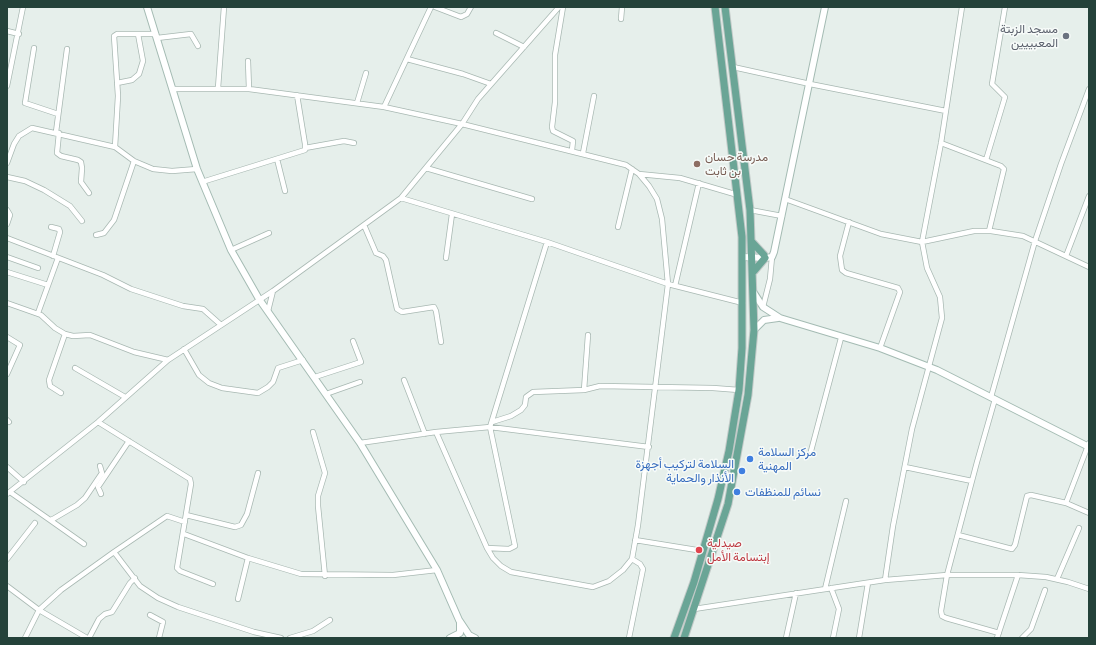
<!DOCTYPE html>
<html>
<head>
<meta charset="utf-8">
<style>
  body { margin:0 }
  #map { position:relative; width:1096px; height:645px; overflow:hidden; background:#e6efeb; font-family:"Alegreya Sans",sans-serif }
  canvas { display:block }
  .frame { position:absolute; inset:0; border:8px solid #24423a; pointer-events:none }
</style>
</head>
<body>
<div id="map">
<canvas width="1096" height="645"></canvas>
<div class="frame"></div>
</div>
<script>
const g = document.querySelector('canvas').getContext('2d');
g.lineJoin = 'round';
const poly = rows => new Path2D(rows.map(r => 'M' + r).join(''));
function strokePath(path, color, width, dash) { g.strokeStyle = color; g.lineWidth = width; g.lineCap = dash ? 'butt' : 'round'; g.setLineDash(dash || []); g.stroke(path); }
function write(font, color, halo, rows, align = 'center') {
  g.font = font + ' "Alegreya Sans",Vazirmatn,sans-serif'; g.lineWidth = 3; g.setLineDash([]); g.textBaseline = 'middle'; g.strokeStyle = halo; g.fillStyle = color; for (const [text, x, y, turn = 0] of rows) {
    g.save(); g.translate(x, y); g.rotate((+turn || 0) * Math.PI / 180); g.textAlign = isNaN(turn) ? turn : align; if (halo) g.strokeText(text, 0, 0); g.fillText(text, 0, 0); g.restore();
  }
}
const street = poly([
  [435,7,461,17,467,14,471,7],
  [563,7,555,55,555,102,552,127,553,131,573,141,572,150],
  [621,19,622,7],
  [7,31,19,34],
  [496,33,524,47],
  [157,38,191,34,198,46],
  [34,48,25,103,58,114],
  [407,59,463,74,491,84],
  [248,61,249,89],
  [733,67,810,84,946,111],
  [117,83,132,80,139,74,143,61,138,34],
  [7,86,23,7],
  [218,88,224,7],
  [172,89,249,89,384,107,462,124,626,165,639,174,649,186,657,199,662,219,668,284,638,525,632,559,623,570,609,581,593,587,511,572,501,566,493,558,487,548,436,432],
  [357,103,366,73],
  [384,107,431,7],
  [56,132,67,49],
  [59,133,57,153,61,156,78,160,81,162,82,168,81,182,89,193],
  [941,143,1001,166,1004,169,989,231],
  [115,147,118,96,114,36,117,34,156,34],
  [305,148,344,141,354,143],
  [583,153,594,96],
  [277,159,285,191],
  [986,160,1005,97,992,84,1005,7],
  [7,163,14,144,19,136,32,128,115,147,134,161,153,169,172,171,197,169],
  [426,168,532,199],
  [639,174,680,178,738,195],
  [7,177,25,181,44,190,70,206,82,221],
  [202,182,305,150,305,144,297,95],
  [401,198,462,124,478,99,559,7],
  [785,199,881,234,922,242,974,231,991,231,1023,236,1089,267],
  [7,210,10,215,7,224],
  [750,210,782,216],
  [849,222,840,256,842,270,846,273,898,288,900,292,880,348],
  [364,225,376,253,383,256,386,260,397,309,402,312,434,307,436,311,441,342],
  [51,227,59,229,60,232,53,256],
  [618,227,632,169],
  [96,235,104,233,114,220,134,161],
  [7,238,103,275,131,289,183,306,203,309,221,325],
  [231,250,269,233],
  [1066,256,1089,196],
  [7,257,38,268],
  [446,258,452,214],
  [7,272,48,285],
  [675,286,699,183],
  [7,303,41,315,55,328,65,334,73,336,90,335,134,352,168,360],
  [763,307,770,279,772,257],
  [268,311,273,291],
  [38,313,58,258],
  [7,337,20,345,7,374],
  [184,349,199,375,209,383,222,388,258,393,268,387,273,382,278,368,303,360],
  [75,368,125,397],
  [315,377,361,362,353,341],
  [404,380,425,434],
  [584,390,588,335],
  [61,393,50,386,49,380,65,334],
  [326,394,360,382],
  [991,397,1035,241,1061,164,1089,89],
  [995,399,977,462,947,575,941,611,942,616,946,618,999,633],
  [7,420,9,422],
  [98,422,190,479,191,484,177,568,180,571,213,584],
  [492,422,511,416,521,410,525,405,526,397,533,392,584,390,600,386,713,388,739,390],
  [313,432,325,473,318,496,318,506,325,576],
  [360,443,436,432,490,427,649,447],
  [811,451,841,338],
  [7,467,24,482],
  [905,467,972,481],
  [10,492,50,520,53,519,77,505,85,498,102,473,100,466],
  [7,494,98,422,168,360,273,291,401,198,547,242,668,284,743,303],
  [101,494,98,487,129,441],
  [1066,503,1089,513],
  [186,515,235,527,241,525,247,514,258,473],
  [50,520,84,544],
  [184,534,248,558,301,574,393,575,437,570],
  [958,535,1012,549,1015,545,1027,496,1031,495,1066,503,1089,443],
  [635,540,703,551],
  [487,548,509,549,515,546,490,427,547,242],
  [114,552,167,516,185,522],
  [7,559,35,523],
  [1057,579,1079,528],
  [885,580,893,526,912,429,942,318,940,297,927,268,922,242,941,143,962,7],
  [7,586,39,610,87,638],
  [831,588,839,609,833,638],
  [825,589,846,501],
  [238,599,248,558],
  [694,609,885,580,947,575,1018,575,1046,577,1068,582,1089,589],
  [150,615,163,622,159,638],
  [25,638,39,610,61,590,114,552,140,586,158,598,178,607,254,632,281,638],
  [89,638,99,619,105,614,112,612,130,583,135,578],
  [290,638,313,631,330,620],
  [629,638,643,569,640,564,632,559],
  [786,638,796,593],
  [859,638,868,583],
  [997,638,1018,575],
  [1022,638,1031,629,1045,590]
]);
const secondary = poly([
  [147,7,197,169,231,250,259,299,360,443,437,570,459,620,469,635,475,638],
  [743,257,765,258,772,257,774,252,825,7],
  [754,293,763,307,780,318,880,348,937,370,1089,447],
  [754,330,764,320,778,318],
  [450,638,460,633,460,623]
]);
const primary = poly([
  [752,242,764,255],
  [754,271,765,258],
  [674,638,694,582,718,499,729,451,739,390,742,348,742,237,715,7],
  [684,638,728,504,748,395,754,330,750,210,725,7]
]);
const markers = [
  [1066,36,4,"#6b7280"],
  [697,164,4,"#8d6e63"],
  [750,459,4,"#3f7fe0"],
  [742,471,4,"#3f7fe0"],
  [737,492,4,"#3f7fe0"],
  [699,550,4,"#e0444e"]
];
const worshipNames = [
  ["مسجد الزبتة",1058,29],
  ["المعبييين",1058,43]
];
const educationNames = [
  ["مدرسة حسان",705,157],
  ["بن ثابت",705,171]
];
const shopNames = [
  ["مركز السلامة",758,452],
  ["المهنية",758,466],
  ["السلامة لتركيب أجهزة",734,464,"right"],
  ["الأنذار والحماية",734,478,"right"],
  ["نسائم للمنظفات",745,492]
];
const healthNames = [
  ["صيدلية",707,543],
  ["إبتسامة الأمل",707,557]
];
strokePath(street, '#a8b8b2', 6);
strokePath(secondary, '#a4bbb3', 8);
strokePath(primary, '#c2cac8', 9);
strokePath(street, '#fff', 4.5);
strokePath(secondary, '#fff', 6);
strokePath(primary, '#6aa596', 7);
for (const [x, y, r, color] of markers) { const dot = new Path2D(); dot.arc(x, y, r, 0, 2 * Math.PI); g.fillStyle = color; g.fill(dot); strokePath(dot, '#f7fbf9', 1.5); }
write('12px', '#5b616d', '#f7fbf9', worshipNames, 'right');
write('12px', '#785e54', '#f7fbf9', educationNames, 'left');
write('12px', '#366cbe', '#f7fbf9', shopNames, 'left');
write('12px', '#be3a42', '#f7fbf9', healthNames, 'left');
</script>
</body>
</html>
